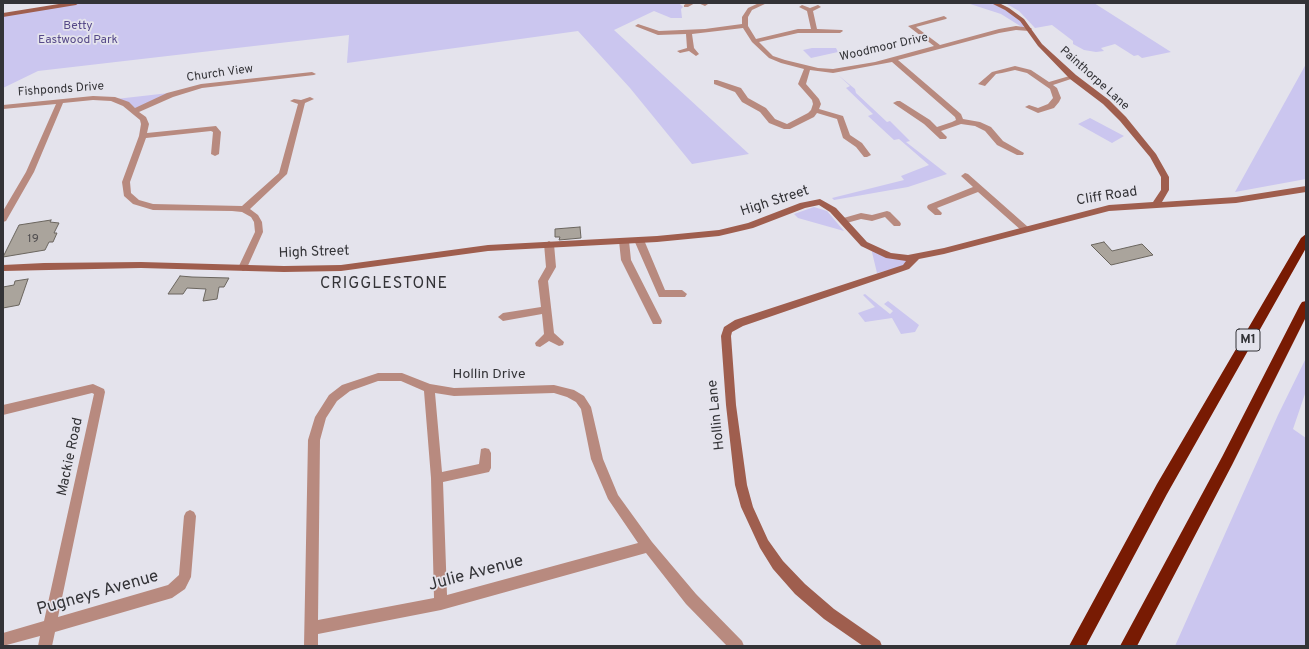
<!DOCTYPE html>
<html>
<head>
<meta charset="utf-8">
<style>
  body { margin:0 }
  #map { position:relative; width:1309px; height:649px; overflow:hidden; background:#e4e3ec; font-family:Overpass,sans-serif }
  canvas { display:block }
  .frame { position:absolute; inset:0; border:4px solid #333337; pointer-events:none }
</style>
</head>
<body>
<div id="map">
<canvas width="1309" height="649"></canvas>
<div class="frame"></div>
</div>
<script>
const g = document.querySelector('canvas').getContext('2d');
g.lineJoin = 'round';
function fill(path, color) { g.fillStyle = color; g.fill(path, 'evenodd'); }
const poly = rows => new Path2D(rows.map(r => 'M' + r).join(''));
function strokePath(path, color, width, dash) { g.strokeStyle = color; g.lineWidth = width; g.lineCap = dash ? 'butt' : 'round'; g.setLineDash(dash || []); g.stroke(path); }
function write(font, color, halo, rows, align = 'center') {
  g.font = font + ' Overpass,sans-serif'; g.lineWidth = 3.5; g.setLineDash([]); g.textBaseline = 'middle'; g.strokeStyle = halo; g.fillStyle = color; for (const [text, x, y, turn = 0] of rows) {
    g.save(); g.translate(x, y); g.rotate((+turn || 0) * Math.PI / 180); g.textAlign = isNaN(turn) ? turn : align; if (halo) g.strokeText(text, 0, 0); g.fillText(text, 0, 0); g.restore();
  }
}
const green = poly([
  [76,3,679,3,683,7,681,9,682,18,671,18,654,11,614,30,749,154,692,164,630,88,578,31,347,63,349,35,38,71,3,88,3,15],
  [967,3,994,3,1022,20,1025,29,1001,14],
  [1005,3,1094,3,1171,52,1142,58,1138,55,1134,56,1115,44,1101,48,1104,51,1096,52,1084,50,1073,44,1073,41,1052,25,1035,28,1019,11],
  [812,48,836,48,838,52,811,58,803,50],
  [1306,64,1306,179,1235,192],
  [838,75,855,89,856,93,887,122,890,121,910,141,906,142,947,174,908,187,834,200,832,198,904,180,901,176,929,165,899,139,894,140,868,116,873,114,846,88,850,86],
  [178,92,135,109,116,99],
  [1090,118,1124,136,1112,143,1078,124],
  [814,207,827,211,844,231,798,218,794,214],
  [871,248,879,253,916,257,901,267,877,273],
  [865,294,890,314,893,311,884,304,888,301,919,325,915,332,901,334,892,318,865,322,858,313,875,307,863,295],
  [1306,358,1306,391,1293,429,1306,438,1306,646,1175,646,1278,415]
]);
const building = poly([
  [51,220,50,222,59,223,54,233,57,233,53,242,49,242,45,250,3,257,19,225,51,220],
  [580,227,581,238,559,240,560,237,555,237,555,229,580,227],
  [1104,242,1112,251,1142,244,1153,255,1111,265,1091,245,1104,242],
  [180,276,192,277,229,278,224,287,219,287,217,299,203,301,206,289,187,288,183,294,168,294,180,276],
  [28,279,19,305,3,308,3,287,14,285,15,281,28,279]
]);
const street = poly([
  [687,3,695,3,688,7,684,7,684,5,687,3],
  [698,3,707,3,708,4,705,6,698,3],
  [759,3,767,3,752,10,748,17,748,26,756,39,798,29,811,29,807,11,799,7,802,5,810,8,818,5,821,7,813,11,817,29,842,30,843,31,840,33,798,33,759,42,773,56,785,60,818,68,833,69,875,62,934,46,908,26,944,16,947,18,946,19,916,27,940,45,999,29,1016,26,1031,28,1032,29,1029,31,1016,30,999,33,898,60,961,114,963,119,980,122,991,127,1003,141,1024,153,1023,155,1017,155,997,145,985,131,975,126,961,124,941,131,947,137,946,139,940,139,924,124,893,103,897,101,900,101,930,120,937,127,952,122,956,120,955,117,892,62,833,73,810,70,806,84,819,99,821,104,819,109,843,116,850,135,862,143,871,155,867,157,864,157,856,147,843,138,837,119,817,113,814,117,790,129,784,129,769,123,760,112,742,102,735,92,714,84,714,80,717,80,741,88,748,98,766,108,775,119,787,124,808,113,811,110,813,104,812,100,798,84,804,69,781,63,769,58,752,42,743,28,692,34,694,48,699,54,696,56,689,51,680,53,677,51,687,48,686,34,658,35,635,26,638,24,659,31,705,29,742,24,742,17,748,8,759,3],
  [1015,66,1031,70,1049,82,1073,75,1077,77,1053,85,1057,88,1061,98,1059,102,1054,108,1038,113,1025,107,1029,105,1038,108,1048,104,1053,98,1050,89,1027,73,1015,70,1002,73,996,74,985,86,978,84,992,72,1015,66],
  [312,72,316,74,314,75,202,88,173,97,139,112,146,117,149,124,147,133,216,126,221,132,219,154,215,156,211,154,213,132,211,131,146,138,130,182,131,193,139,200,153,204,242,206,279,173,298,104,290,101,294,99,301,100,310,97,314,99,305,103,287,174,250,209,258,215,262,222,263,232,246,270,243,271,238,268,255,232,254,222,251,217,242,212,232,211,153,210,133,204,124,196,122,182,139,136,141,124,140,120,123,106,111,101,93,100,63,103,34,172,6,221,3,222,3,211,26,172,56,104,3,109,3,105,93,96,115,97,129,102,135,108,167,93,201,84,312,72],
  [965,173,968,174,1028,227,1029,229,1028,231,1022,231,978,192,937,208,942,213,941,215,935,215,928,209,927,207,928,205,973,187,961,176,965,173],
  [887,211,890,212,900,222,901,224,900,226,894,226,885,217,872,221,861,219,843,224,839,221,840,219,861,213,872,215,887,211],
  [639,237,644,240,665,290,682,290,687,294,685,297,659,297,634,240,639,237],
  [624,238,629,241,631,260,662,321,661,324,653,324,621,260,619,241,624,238],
  [549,241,554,244,556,267,548,281,554,333,564,342,563,345,559,346,549,341,540,347,536,346,535,343,544,334,542,314,503,321,498,317,503,313,541,307,538,281,546,267,544,244,549,241],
  [378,373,402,373,430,384,454,388,554,385,574,390,584,396,591,407,603,459,618,495,652,542,696,594,742,641,744,646,727,646,686,604,646,553,441,610,318,634,318,646,304,646,308,440,315,417,329,395,342,385,378,373],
  [378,381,401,381,424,391,431,478,434,598,318,620,320,440,326,418,337,401,350,391,378,381],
  [435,393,454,396,554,393,567,397,576,402,581,409,591,459,608,499,638,543,447,595,443,482,489,472,491,468,491,453,489,449,485,448,481,449,479,464,442,472,435,393],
  [93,384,104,389,105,392,58,617,168,585,179,575,184,516,186,512,190,510,194,512,196,516,191,577,185,589,172,598,55,632,52,646,38,646,40,636,3,646,3,633,44,621,94,394,92,393,3,415,3,405,93,384]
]);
const secondary = poly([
  [65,3,79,3,76,5,3,17,3,13,65,3],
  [991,3,999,3,1009,8,1024,19,1042,44,1076,75,1109,100,1126,117,1156,154,1169,177,1169,190,1162,202,1236,197,1306,186,1306,192,1236,203,1109,211,944,254,919,259,909,269,743,326,732,332,731,336,736,405,747,485,753,507,768,540,783,561,805,584,834,609,880,641,882,646,863,646,824,619,795,594,773,569,760,548,741,507,735,485,726,405,721,336,724,327,735,320,903,265,906,261,886,258,861,246,830,212,819,205,805,208,753,228,719,236,657,242,488,251,341,271,284,272,141,268,3,271,3,265,44,263,141,262,284,266,341,265,488,245,657,236,719,230,748,223,800,203,820,199,836,208,867,242,891,253,908,255,944,248,1109,205,1153,202,1161,190,1161,177,1150,157,1120,121,1103,104,1070,79,1038,46,1020,21,1005,10,991,3]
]);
const highway = poly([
  [1306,234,1306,248,1167,494,1086,646,1069,646,1157,484,1301,238,1306,234],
  [1306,301,1306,317,1232,465,1137,646,1120,646,1222,457,1300,305,1302,302,1306,301]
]);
const farParknames = [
  ["Betty",78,27],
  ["Eastwood Park",78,41]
];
const farStreetnames = [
  ["Woodmoor Drive",884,48,-13],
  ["Church View",220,74,-8],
  ["Painthorpe Lane",1094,79,42],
  ["Fishponds Drive",61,90,-4]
];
const numberNames = [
  ["19",33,240]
];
const shields = [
  [1248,340,24]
];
const shieldNames = [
  ["M1",1248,340]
];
const streetNames = [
  ["Cliff Road",1107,197,-9],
  ["High Street",775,202,-18],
  ["High Street",314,253,-2],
  ["Hollin Drive",489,375],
  ["Hollin Lane",717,415,-96],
  ["Mackie Road",71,457,-78]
];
const quarterNames = [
  ["CRIGGLESTONE",384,285]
];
const nearStreetnames = [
  ["Julie Avenue",476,574,-15],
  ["Pugneys Avenue",98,594,-16]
];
fill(green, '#cbc6ef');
fill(building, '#aaa49c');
strokePath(building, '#6a655e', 1);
fill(street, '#b88a7f');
fill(secondary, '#9f5e4e');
fill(highway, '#781b03');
write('12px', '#564a89', '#e4e3ec', farParknames);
write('12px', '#333337', '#e4e3ec', farStreetnames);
write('12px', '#514f50', null, numberNames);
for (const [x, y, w] of shields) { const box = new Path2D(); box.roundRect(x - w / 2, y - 11, w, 22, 3); g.fillStyle = '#e4e3ec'; g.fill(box); strokePath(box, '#333337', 1); }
write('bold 13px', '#333337', null, shieldNames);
write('14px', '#333337', '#e4e3ec', streetNames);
g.letterSpacing = '1px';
write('16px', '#333337', '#e4e3ec', quarterNames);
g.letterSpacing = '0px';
write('17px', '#333337', '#e4e3ec', nearStreetnames);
</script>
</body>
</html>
